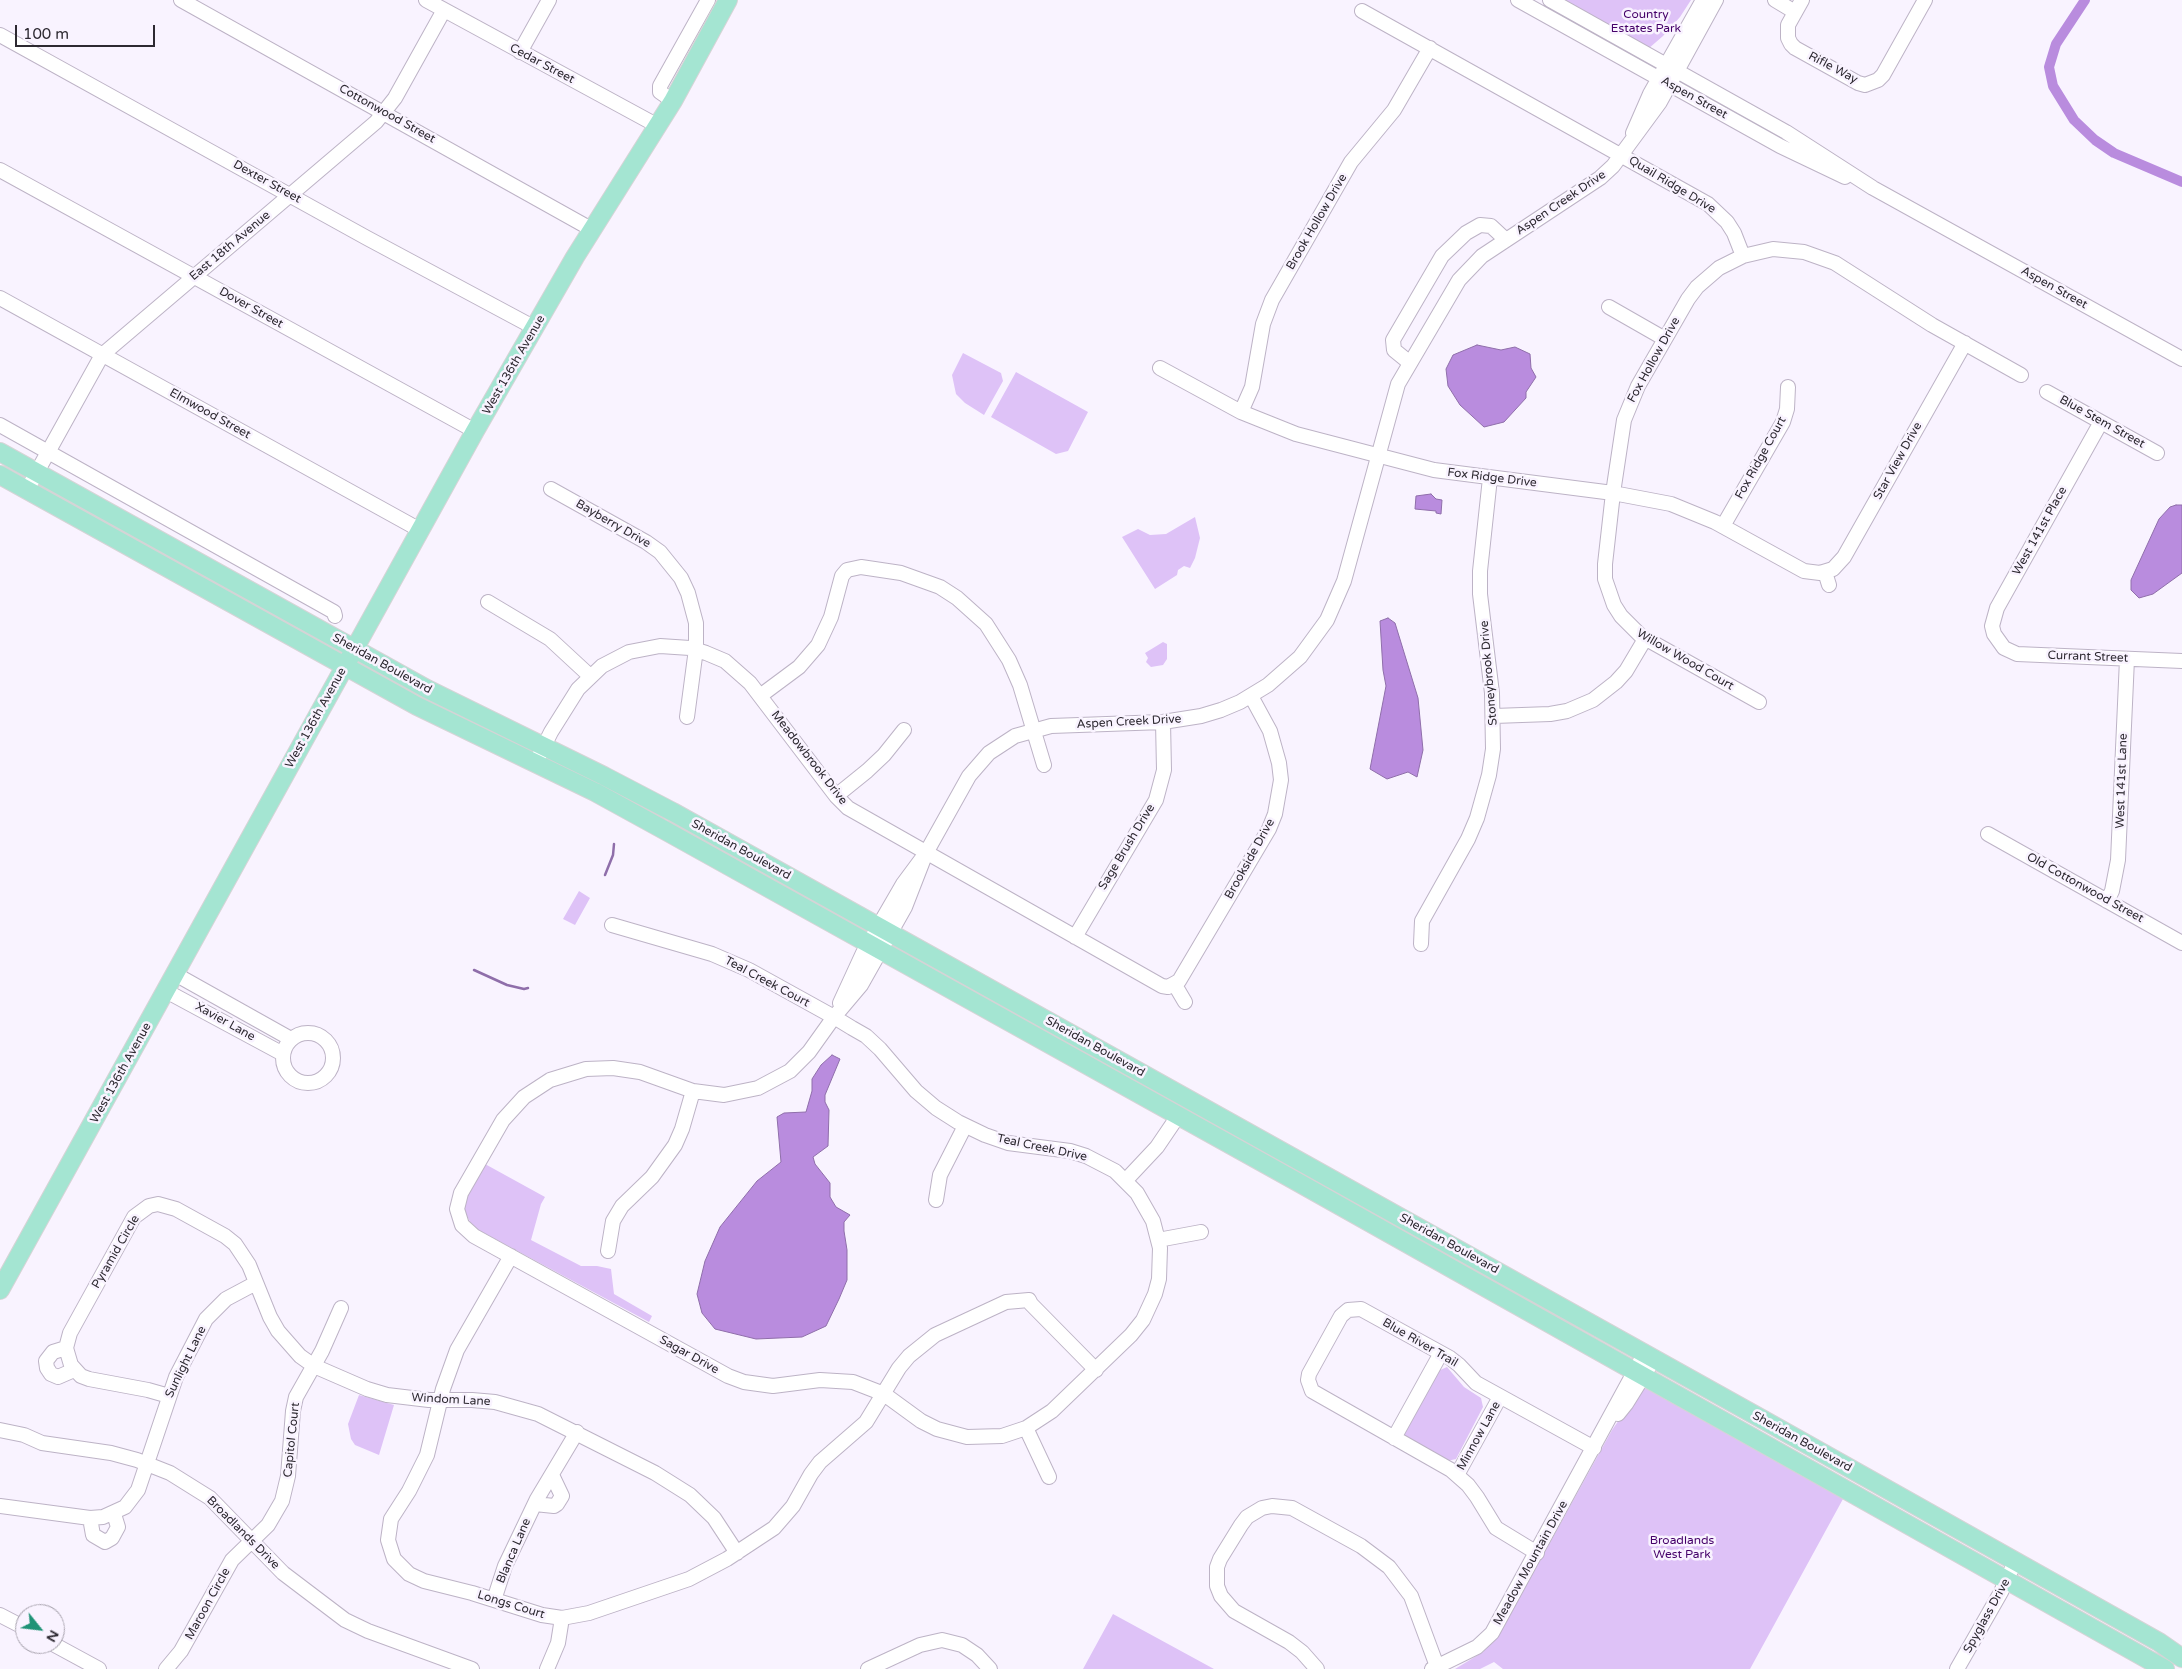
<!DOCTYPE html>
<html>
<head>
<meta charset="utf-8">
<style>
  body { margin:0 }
  #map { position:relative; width:2182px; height:1669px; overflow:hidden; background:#f9f3ff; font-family:"Varela Round",sans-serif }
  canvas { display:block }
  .north { position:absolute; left:15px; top:1604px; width:50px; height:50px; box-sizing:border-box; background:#f9f3ff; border:1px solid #a7a2ad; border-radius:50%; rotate:119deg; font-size:14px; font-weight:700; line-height:20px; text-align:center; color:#2d2931 }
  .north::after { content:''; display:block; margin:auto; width:18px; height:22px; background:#1f9376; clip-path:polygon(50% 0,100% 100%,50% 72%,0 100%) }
  .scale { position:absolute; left:15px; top:25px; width:140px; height:22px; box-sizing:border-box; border:2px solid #2d2931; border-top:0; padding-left:6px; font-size:15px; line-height:18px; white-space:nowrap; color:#2d2931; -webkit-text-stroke:4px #f9f3ff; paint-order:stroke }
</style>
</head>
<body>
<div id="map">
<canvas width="2182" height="1669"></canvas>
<div class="north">N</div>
<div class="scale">100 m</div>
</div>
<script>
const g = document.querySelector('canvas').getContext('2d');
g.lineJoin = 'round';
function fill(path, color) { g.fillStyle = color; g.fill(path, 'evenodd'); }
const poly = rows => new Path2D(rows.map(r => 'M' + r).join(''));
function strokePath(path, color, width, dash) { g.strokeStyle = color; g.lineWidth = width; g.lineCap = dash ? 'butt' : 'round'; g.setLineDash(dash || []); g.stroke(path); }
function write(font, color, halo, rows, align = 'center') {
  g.font = font + ' "Varela Round",sans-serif'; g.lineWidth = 5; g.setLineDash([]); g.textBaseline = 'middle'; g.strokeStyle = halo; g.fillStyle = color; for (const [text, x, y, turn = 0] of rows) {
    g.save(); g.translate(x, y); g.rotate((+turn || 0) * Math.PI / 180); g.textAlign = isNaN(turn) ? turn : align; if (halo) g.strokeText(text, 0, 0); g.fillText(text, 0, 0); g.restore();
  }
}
const green = poly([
  [1559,0,1691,0,1680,17,1663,36,1648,49],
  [963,353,1001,373,1003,381,984,415,965,403,956,394,952,375],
  [1016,372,1088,412,1068,451,1056,454,991,417],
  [1195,517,1200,538,1195,558,1190,568,1184,566,1178,570,1177,575,1155,589,1122,537,1138,529,1150,535,1166,534],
  [1163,642,1167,644,1167,659,1163,665,1151,667,1146,662,1148,658,1145,653],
  [579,891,590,898,575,925,563,919],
  [485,1164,545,1197,541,1204,531,1240,581,1266,597,1266,611,1269,614,1294,652,1316,649,1322,473,1227,463,1209,466,1196],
  [1447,1367,1464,1387,1481,1398,1483,1407,1456,1459,1447,1461,1406,1439,1404,1431,1438,1371],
  [1648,1388,1843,1499,1750,1669,1503,1669,1494,1662,1480,1669,1455,1669,1483,1652,1498,1637,1612,1430,1640,1390],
  [359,1395,394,1405,379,1455,355,1445,351,1439,348,1424],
  [1113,1614,1214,1669,1083,1669]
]);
const water = poly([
  [1477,345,1501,350,1515,347,1530,354,1531,368,1536,377,1526,392,1526,398,1504,422,1484,427,1460,405,1448,386,1446,369,1453,355,1477,345],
  [1431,494,1436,499,1442,500,1441,514,1436,513,1436,511,1415,509,1416,496,1431,494],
  [2176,505,2182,505,2182,573,2153,594,2139,598,2131,590,2131,580,2159,519,2170,507,2176,505],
  [1388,618,1395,623,1418,698,1423,750,1417,777,1408,772,1387,779,1370,769,1386,686,1383,670,1380,621,1388,618],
  [832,1055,840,1059,825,1095,825,1102,829,1110,828,1146,813,1157,815,1164,830,1183,830,1197,836,1207,850,1215,844,1222,844,1231,847,1250,847,1280,839,1299,826,1326,802,1337,756,1339,715,1329,702,1313,697,1294,705,1261,720,1227,757,1181,781,1162,777,1117,784,1113,806,1112,812,1091,812,1079,821,1065,832,1055]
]);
const stream = poly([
  [605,875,613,855,614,844],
  [474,970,507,985,524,989,528,988]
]);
const canal = poly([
  [2085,0,2056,44,2049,67,2053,86,2074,120,2095,140,2114,153,2182,182]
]);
const minor = poly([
  [181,0,591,229],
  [426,0,658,126],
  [1518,0,1780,146,1845,177],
  [1550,0,1786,132,1873,188,2182,359],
  [1775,0,1795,12],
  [1802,0,1788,25,1788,38,1791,44,1795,48,1858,83,1865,85,1878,80,1883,75,1925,0],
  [1362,11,1708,204,1727,222,1734,233,1743,256],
  [0,35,367,238,535,328],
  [520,52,549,0],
  [673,101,660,92,660,86,708,0],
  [1633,133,1650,94,1703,0],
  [0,170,475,431],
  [0,298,420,530],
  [1609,307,1665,339],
  [1410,363,1394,350,1393,340,1442,256,1466,233,1480,225,1491,226,1506,240],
  [1160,368,1241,412,1296,434,1434,470,1613,493,1671,504,1715,522,1804,571,1820,573,1833,569,1844,557,1965,343],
  [2047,392,2157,453],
  [1241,412,1252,387,1263,324,1272,300,1351,162,1394,110,1430,48],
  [2101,422,1997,608,1992,626,1994,634,2004,648,2017,654,2182,661],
  [0,425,334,612,335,616],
  [551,489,646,542,660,552,681,578,688,593,696,623,696,649,687,717],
  [27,490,102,355,376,122,395,98,444,10],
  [1723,526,1783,422,1787,409,1788,387],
  [1825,572,1829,585],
  [488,602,550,639,590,676],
  [760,696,799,667,818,645,831,617,842,576,847,570,861,567,901,573,940,587,957,598,986,624,1009,660,1020,685,1044,765],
  [1759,702,1641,636,1621,616,1614,605,1605,579,1605,564,1613,493,1624,420,1638,386,1688,299,1697,287,1719,268,1743,256,1773,249,1804,252,1835,263,1932,325,2021,375],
  [1494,716,1550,714,1567,711,1593,700,1616,682,1626,671,1645,639],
  [535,764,551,732,578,689,602,666,629,652,660,646,690,648,706,653,725,661,750,683,836,796,848,808,1162,986,1168,987,1179,981,1269,829,1275,814,1281,780,1279,763,1270,731,1251,696],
  [836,796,867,771,884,755,904,730],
  [1988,834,2182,943],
  [2107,901,2112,891,2118,860,2127,659],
  [612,925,712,954,749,970,834,1017,852,1028,866,1036,880,1049,916,1091,936,1108,958,1122,985,1135,1008,1143,1070,1151,1086,1156,1115,1171,1137,1193,1153,1221,1160,1248,1159,1279,1155,1294,1143,1320,1131,1335,1052,1411,1026,1428,1002,1436,967,1437,937,1429,921,1421,884,1394,853,1382,820,1380,773,1386,744,1382,728,1376,474,1236,462,1225,457,1209,461,1193,503,1120,524,1097,550,1080,586,1069,613,1068,640,1072,693,1091,724,1095,758,1088,790,1071,809,1052,834,1017,861,985,905,907,926,853],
  [1075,937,1156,800,1164,770,1163,722],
  [1421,944,1422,921,1468,839,1477,818,1489,775,1493,749,1492,693,1480,594,1480,571,1490,478],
  [175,974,291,1039],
  [1175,985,1185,1002],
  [166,991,283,1054],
  [840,1003,863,953,903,884,926,853,969,776,989,753,1015,736,1051,726,1163,722,1201,716,1221,710,1240,702,1268,685,1300,657,1327,620,1344,581,1398,384,1459,280,1482,256,1600,178,1613,166,1660,102,1716,0],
  '283 1058a25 25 0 1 1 50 0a25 25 0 1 1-50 0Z',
  [1126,1180,1157,1147,1178,1116],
  [936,1200,940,1175,965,1126],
  [1158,1240,1201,1232],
  [608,1251,613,1221,622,1206,652,1177,675,1145,682,1129,693,1091],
  [511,1256,457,1350,443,1389,427,1455,409,1491,391,1519,388,1540,394,1559,409,1574,424,1581,472,1593,542,1615,562,1618,589,1613,689,1579,727,1559,774,1528,793,1506,811,1474,820,1462,866,1422,899,1368,909,1356,935,1335,1006,1302,1029,1300,1031,1304,1096,1370],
  [66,1348,53,1352,46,1361,47,1368,51,1374,58,1377,74,1370],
  [169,1396,148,1390,89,1379,81,1376,71,1365,66,1348,70,1333,134,1217,149,1206,158,1204,176,1209,225,1236,235,1244,249,1265,270,1317,278,1331,300,1356,314,1366,367,1389,387,1395,429,1400,472,1400,495,1402,538,1414,655,1473,690,1495,714,1518,737,1553],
  [1618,1414,1626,1404,1654,1359],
  [1026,1428,1049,1477],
  [0,1430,24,1435,42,1443,111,1453,137,1460,170,1473,210,1498,283,1573,345,1620,368,1631,472,1669],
  [1394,1438,1441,1353],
  [1457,1475,1500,1397],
  [535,1504,554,1506,557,1504,562,1496,552,1475],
  [0,1506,90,1518,103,1517,125,1507,138,1490,176,1377,206,1319,226,1299,256,1283],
  [90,1518,93,1535,105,1542,112,1538,118,1527,114,1514],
  [1537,1553,1496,1528,1477,1497,1468,1485,1451,1470,1312,1391,1308,1380,1309,1374,1341,1316,1348,1310,1361,1309,1450,1358,1459,1365,1476,1383,1594,1448],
  [494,1600,505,1566,537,1499,577,1432],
  [0,1615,25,1628],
  [53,1644,99,1669],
  [166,1669,181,1651,232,1560,268,1525,282,1501,288,1476,293,1411,296,1397,322,1351,341,1308],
  [547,1669,558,1643,562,1618],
  [868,1669,920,1645,942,1640,962,1645,977,1655,990,1669],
  [1317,1669,1302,1652,1289,1642,1234,1611,1221,1596,1217,1586,1217,1567,1220,1559,1241,1525,1247,1517,1262,1508,1272,1506,1292,1508,1361,1546,1389,1567,1411,1596,1438,1669],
  [1432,1669,1477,1647,1492,1633,1644,1354],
  [1957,1669,2001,1592,2015,1562]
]);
const major = poly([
  [0,452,427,689,604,776,673,812,1762,1419,2159,1642,2182,1658],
  [0,475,417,706,595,792,666,831,1294,1180,2165,1669],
  [0,1290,475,431,575,257,673,101,728,0]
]);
const parkNames = [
  ["Country",1646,15],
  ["Estates Park",1646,29],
  ["Broadlands",1682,1541],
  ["West Park",1682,1555]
];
const streetNames = [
  ["Cedar Street",542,64,28],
  ["Rifle Way",1833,68,28],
  ["Aspen Street",1694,98,29],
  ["Cottonwood Street",387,114,29],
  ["Dexter Street",267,182,29],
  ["Quail Ridge Drive",1672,185,31],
  ["Aspen Creek Drive",1561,203,-34],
  ["Brook Hollow Drive",1317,222,-60],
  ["East 18th Avenue",230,246,-40],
  ["Aspen Street",2054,288,29],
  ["Dover Street",251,308,29],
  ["Fox Hollow Drive",1654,360,-61],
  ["West 136th Avenue",514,365,-60],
  ["Elmwood Street",210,414,29],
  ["Blue Stem Street",2102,422,29],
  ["Fox Ridge Court",1761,458,-61],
  ["Star View Drive",1898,461,-61],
  ["Fox Ridge Drive",1492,478,7],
  ["Bayberry Drive",613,524,30],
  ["West 141st Place",2040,531,-61],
  ["Currant Street",2088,657,2],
  ["Willow Wood Court",1685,660,30],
  ["Sheridan Boulevard",382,664,29],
  ["Stoneybrook Drive",1489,673,-95],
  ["West 136th Avenue",316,718,-61],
  ["Aspen Creek Drive",1129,722,-3],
  ["Meadowbrook Drive",809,758,52],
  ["West 141st Lane",2122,781,-88],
  ["Sage Brush Drive",1127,847,-59],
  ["Sheridan Boulevard",741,850,29],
  ["Brookside Drive",1250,859,-61],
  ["Old Cottonwood Street",2085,888,29],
  ["Teal Creek Court",767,982,28],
  ["Xavier Lane",225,1022,29],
  ["Sheridan Boulevard",1095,1047,29],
  ["West 136th Avenue",121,1073,-61],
  ["Teal Creek Drive",1042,1148,12],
  ["Sheridan Boulevard",1449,1244,29],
  ["Pyramid Circle",116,1252,-60],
  ["Blue River Trail",1420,1343,30],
  ["Sagar Drive",689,1355,29],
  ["Sunlight Lane",186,1362,-64],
  ["Windom Lane",451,1400,3],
  ["Minnow Lane",1479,1436,-61],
  ["Capitol Court",292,1440,-84],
  ["Sheridan Boulevard",1802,1442,29],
  ["Broadlands Drive",243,1533,45],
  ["Blanca Lane",514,1551,-67],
  ["Meadow Mountain Drive",1531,1563,-61],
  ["Maroon Circle",208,1604,-61],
  ["Longs Court",511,1605,17],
  ["Spyglass Drive",1987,1616,-61]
];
fill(green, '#dec2f7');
fill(water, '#b98cde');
strokePath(water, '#8f6eaa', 1);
strokePath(stream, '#8f6eaa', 2.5);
strokePath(canal, '#b98cde', 10);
strokePath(minor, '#bdb3c6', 16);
strokePath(major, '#d5d4d6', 20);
strokePath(minor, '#fff', 14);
strokePath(major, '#a4e5d2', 18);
write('12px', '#450069', '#f9f3ff', parkNames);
write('12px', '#2d2931', '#f9f3ff', streetNames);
</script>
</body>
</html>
